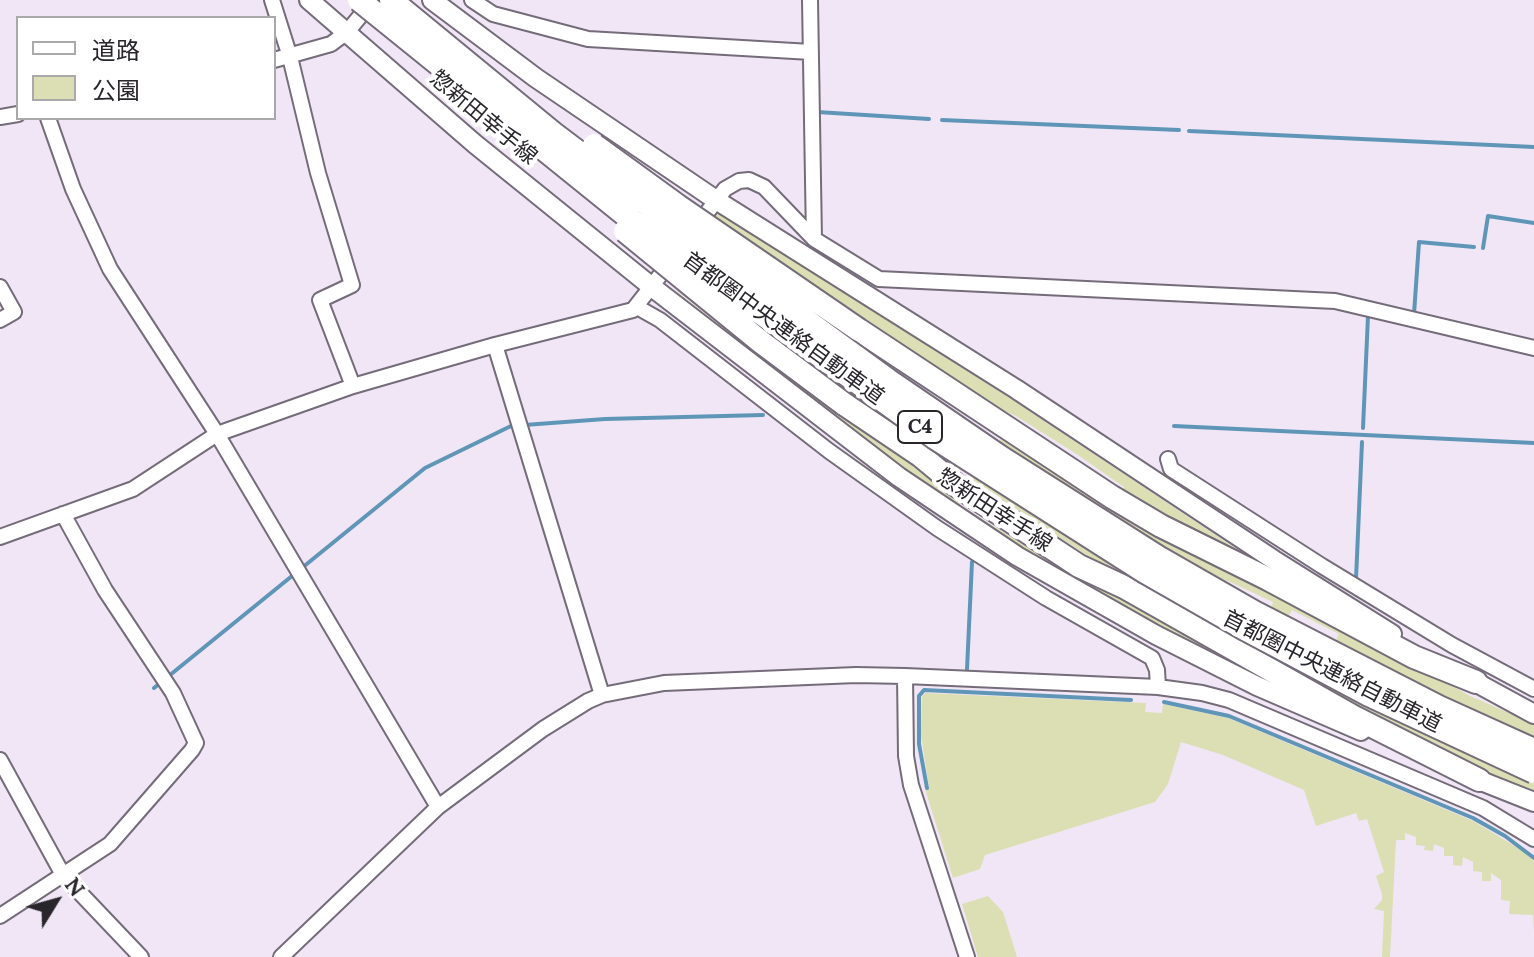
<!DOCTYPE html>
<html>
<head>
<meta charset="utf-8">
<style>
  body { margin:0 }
  #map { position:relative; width:1534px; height:957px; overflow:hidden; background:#f0e6f6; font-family:Lora,"Noto Sans JP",serif }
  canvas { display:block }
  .legend { position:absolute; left:16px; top:16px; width:260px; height:104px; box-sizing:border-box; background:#fff; border:2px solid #a9a8aa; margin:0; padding:10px 14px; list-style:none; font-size:24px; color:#28252b }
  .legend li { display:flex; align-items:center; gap:16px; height:40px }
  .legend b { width:40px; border:2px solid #a9a8aa }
  .north { position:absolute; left:16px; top:861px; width:80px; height:80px; -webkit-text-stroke:6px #fff; paint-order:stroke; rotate:53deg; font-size:22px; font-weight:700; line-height:32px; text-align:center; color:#28252b }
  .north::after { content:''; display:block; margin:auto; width:28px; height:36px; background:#28252b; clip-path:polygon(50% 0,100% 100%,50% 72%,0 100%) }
</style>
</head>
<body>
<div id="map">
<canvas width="1534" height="957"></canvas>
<ul class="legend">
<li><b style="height:10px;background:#fff"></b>道路</li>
<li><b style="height:22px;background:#dbdfb3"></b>公園</li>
</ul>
<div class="north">N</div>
</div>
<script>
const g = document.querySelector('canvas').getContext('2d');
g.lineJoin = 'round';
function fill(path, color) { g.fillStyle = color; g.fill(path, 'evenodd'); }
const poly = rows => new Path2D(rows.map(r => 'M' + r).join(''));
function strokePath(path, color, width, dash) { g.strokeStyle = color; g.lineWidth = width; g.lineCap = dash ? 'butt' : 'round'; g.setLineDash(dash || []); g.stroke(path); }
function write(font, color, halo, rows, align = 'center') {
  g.font = font + ' Lora,"Noto Sans JP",serif'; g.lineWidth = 8; g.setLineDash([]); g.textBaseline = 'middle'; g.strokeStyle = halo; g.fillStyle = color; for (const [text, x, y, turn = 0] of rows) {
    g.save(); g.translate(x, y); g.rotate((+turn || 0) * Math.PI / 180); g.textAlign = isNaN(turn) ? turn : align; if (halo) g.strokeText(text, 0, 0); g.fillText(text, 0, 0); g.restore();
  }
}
const green = poly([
  [720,213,975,373,975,375,1244,554,1264,564,1263,567,1158,515,1123,489,1124,487,1078,455,1016,416,966,393,712,219],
  [680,288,909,458,960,500,960,505,1076,578,1109,593,1227,659,1232,659,1230,663,1123,609,1023,551,902,469,768,369,719,324,677,291],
  [1001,439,1112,510,1368,639,1470,696,1534,724,1534,740,1335,643,1339,634,1292,610,1287,618,1271,609,1273,602,1226,580,1224,583,1154,542,999,443],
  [972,472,1534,783,1534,793,1461,764,1117,575,969,478],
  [925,693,1146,703,1145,712,1162,713,1163,704,1228,718,1473,821,1523,851,1534,861,1534,933,1533,915,1509,914,1510,901,1501,900,1501,880,1491,873,1491,881,1482,881,1482,872,1473,871,1473,862,1463,857,1462,866,1453,865,1453,856,1444,856,1444,848,1434,844,1433,851,1424,850,1425,846,1416,845,1416,837,1405,833,1405,840,1396,840,1390,957,1382,957,1384,911,1374,909,1382,900,1382,894,1376,876,1384,872,1367,819,1359,821,1356,813,1316,826,1304,790,1223,755,1181,742,1168,784,1155,802,985,855,980,869,953,878,925,789,929,787,921,735,922,697],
  [988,896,1003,912,1017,957,978,957,962,904]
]);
const stream = poly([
  [817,112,929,119],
  [942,120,1179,130],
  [1189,131,1534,147],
  [1483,248,1488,216,1534,223],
  [1414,314,1419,242,1474,247],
  [1174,426,1534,443],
  [1363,428,1368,316],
  [1356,579,1362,442],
  [967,669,972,562],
  [154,688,425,468,511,426,605,419,763,415],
  [1164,702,1229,716,1473,818,1505,836,1534,858],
  [927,788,919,744,919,696,924,690,1131,700]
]);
const minor = poly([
  [272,0,290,57,318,173,352,285,320,300,353,386],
  [472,0,493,14,588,39,811,52],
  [810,0,814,239],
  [274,60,331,44,347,32,371,3],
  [0,117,18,114],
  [48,118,73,189,110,269,217,434,438,807],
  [696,227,725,189,739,181,749,180,764,187,814,239,879,279,1335,301,1534,348],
  [0,287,14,312,0,320],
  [637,307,660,320,829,451,937,528,1046,598,1152,658,1157,670,1158,687],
  [495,345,602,695],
  [1168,459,1171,469,1322,566,1452,645,1534,689],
  [0,537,133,489,217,434,353,386,495,345,633,310,672,260],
  [905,676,906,756,911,785,967,957],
  [0,760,63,875,141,957],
  [0,916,110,844,192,750,196,743,173,693,105,590,63,514],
  [281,957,438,807,543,729,588,701,602,695,664,683,856,675,905,676,1158,687,1202,693,1229,700,1483,808,1534,839]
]);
const major = poly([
  [309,0,475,144,652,287,899,477,1017,556,1156,635,1257,686,1361,731],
  [432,0,536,78,716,200,1016,389,1274,560,1392,634],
  [1466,677,1534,714],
  [1466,775,1534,802]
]);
const highway = poly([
  [859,330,1112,497,1161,526,1268,579,1414,657,1476,682],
  [844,404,921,456,956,485,1079,566,1124,587,1354,717,1479,780]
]);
const highwayBridge = poly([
  [359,0,634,222,935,438,1145,572,1243,628,1369,695,1534,772],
  [391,0,553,133,668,220,888,380,1002,458,1158,557,1254,612,1439,707,1534,750],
  [594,145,678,206,859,330],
  [625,231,761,342,844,404]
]);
const shields = [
  [920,427,44]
];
const shieldNames = [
  ["C4",920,427]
];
const streetNames = [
  ["惣新田幸手線",483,118,40],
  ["首都圏中央連絡自動車道",783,329,36],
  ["惣新田幸手線",994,511,33],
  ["首都圏中央連絡自動車道",1332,672,27]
];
fill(green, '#dbdfb3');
strokePath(stream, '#5f96b8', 4);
strokePath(minor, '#756c7a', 18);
strokePath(major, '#756c7a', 22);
strokePath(highway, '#756c7a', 26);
strokePath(minor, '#fff', 14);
strokePath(major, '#fff', 18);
strokePath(highway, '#fff', 22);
strokePath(highwayBridge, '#756c7a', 26, []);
strokePath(highwayBridge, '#fff', 22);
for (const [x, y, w] of shields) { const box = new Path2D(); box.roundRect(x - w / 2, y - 16, w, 32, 6); g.fillStyle = '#fff'; g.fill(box); strokePath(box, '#28252b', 2); }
write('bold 20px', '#28252b', null, shieldNames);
write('22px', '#28252b', '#fff', streetNames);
</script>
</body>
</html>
